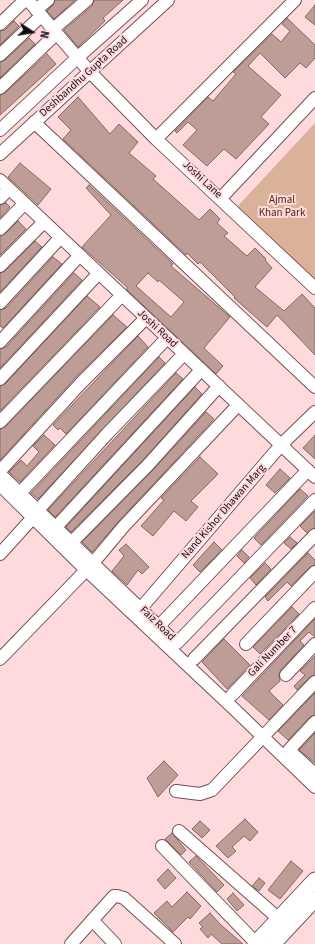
<!DOCTYPE html>
<html>
<head>
<meta charset="utf-8">
<style>
  body { margin:0 }
  #map { position:relative; width:315px; height:944px; overflow:hidden; background:#ffdadd; font-family:"Source Sans 3",sans-serif }
  canvas { display:block }
  .north { position:absolute; left:12px; top:12px; width:40px; height:40px; -webkit-text-stroke:3px #ffdadd; paint-order:stroke; rotate:102deg; font-size:11px; font-weight:700; line-height:16px; text-align:center; color:#170c0d }
  .north::after { content:''; display:block; margin:auto; width:14px; height:18px; background:#170c0d; clip-path:polygon(50% 0,100% 100%,50% 72%,0 100%) }
</style>
</head>
<body>
<div id="map">
<canvas width="315" height="944"></canvas>
<div class="north">N</div>
</div>
<script>
const g = document.querySelector('canvas').getContext('2d');
g.lineJoin = 'round';
function fill(path, color) { g.fillStyle = color; g.fill(path, 'evenodd'); }
const poly = rows => new Path2D(rows.map(r => 'M' + r).join(''));
function strokePath(path, color, width, dash) { g.strokeStyle = color; g.lineWidth = width; g.lineCap = dash ? 'butt' : 'round'; g.setLineDash(dash || []); g.stroke(path); }
function write(font, color, halo, rows, align = 'center') {
  g.font = font + ' "Source Sans 3",sans-serif'; g.lineWidth = 4; g.setLineDash([]); g.textBaseline = 'middle'; g.strokeStyle = halo; g.fillStyle = color; for (const [text, x, y, turn = 0] of rows) {
    g.save(); g.translate(x, y); g.rotate((+turn || 0) * Math.PI / 180); g.textAlign = isNaN(turn) ? turn : align; if (halo) g.strokeText(text, 0, 0); g.fillText(text, 0, 0); g.restore();
  }
}
const green = poly([
  [315,123,315,282,235,209]
]);
const building = poly([
  [55,0,75,0,54,19,47,11,53,5,55,0],
  [94,0,123,0,103,18,105,21,78,47,64,30,92,6,94,0],
  [315,5,315,25,305,17,315,5],
  [287,18,315,45,315,58,306,68,300,63,285,78,260,53,248,66,281,95,261,117,269,124,236,159,224,149,207,166,183,145,197,130,188,122,177,133,175,131,208,97,213,101,236,74,233,72,272,34,281,42,290,31,282,24,287,18],
  [14,21,19,26,0,45,0,31,5,30,14,21],
  [29,38,35,44,0,78,0,62,5,60,29,38],
  [47,54,56,64,0,115,0,95,5,93,47,54],
  [78,97,110,134,119,124,138,142,129,153,156,176,153,179,199,220,210,209,220,219,217,223,228,233,224,236,247,256,255,248,266,259,265,260,272,268,255,287,284,311,302,294,315,308,315,355,277,315,267,327,234,298,235,297,200,262,198,264,187,253,186,255,63,139,71,130,58,117,78,97],
  [20,163,51,189,38,205,8,177,20,163],
  [89,185,173,264,171,266,230,317,204,348,223,366,216,374,127,290,127,287,82,247,111,215,86,188,89,185],
  [148,273,158,282,159,280,184,302,171,317,136,286,148,273],
  [6,203,10,207,0,218,0,205,6,203],
  [18,221,26,229,0,255,0,236,5,234,18,221],
  [35,241,42,247,0,292,0,273,5,271,35,241],
  [53,257,62,264,3,328,0,326,0,310,6,308,53,257],
  [74,273,82,280,0,368,0,349,6,347,74,273],
  [87,296,100,307,0,411,0,386,5,384,87,296],
  [113,315,127,327,76,377,0,460,0,429,5,427,113,315],
  [138,336,148,347,66,434,60,428,58,430,53,425,138,336],
  [159,357,165,363,38,499,31,493,159,357],
  [176,373,183,379,55,517,48,510,176,373],
  [195,387,202,394,143,460,71,532,66,527,195,387],
  [206,412,214,419,119,521,92,552,82,542,153,470,206,412],
  [44,435,55,445,20,482,9,472,21,460,27,466,39,452,33,446,44,435],
  [315,435,315,459,303,448,315,435],
  [200,457,218,474,191,501,198,507,186,521,174,511,153,536,141,526,164,500,161,498,200,457],
  [280,469,290,478,275,493,266,485,280,469],
  [300,489,308,496,261,545,254,538,300,489],
  [315,511,315,528,307,533,300,526,315,511],
  [290,537,297,543,291,549,284,543,290,537],
  [214,542,222,550,200,572,193,565,214,542],
  [126,544,149,567,142,574,138,570,127,585,112,571,124,556,119,550,126,544],
  [242,550,249,557,244,563,237,556,242,550],
  [308,553,315,560,315,565,310,567,291,586,287,582,268,601,265,597,308,553],
  [265,563,271,569,256,585,250,578,265,563],
  [292,607,299,614,260,654,253,647,292,607],
  [315,619,315,637,309,632,300,641,304,645,281,670,279,674,280,681,269,691,283,705,269,720,242,696,315,619],
  [224,639,250,665,227,689,202,662,224,639],
  [315,656,315,675,310,677,297,690,294,686,305,675,300,671,315,656],
  [315,693,315,715,310,717,288,740,278,731,315,693],
  [315,733,315,763,299,750,315,733],
  [164,761,178,775,158,797,147,778,164,761],
  [245,819,258,832,250,841,244,836,232,847,236,851,228,858,216,846,245,819],
  [200,821,210,830,202,838,192,829,200,821],
  [172,833,186,850,181,855,165,839,172,833],
  [196,856,224,885,217,892,189,862,196,856],
  [291,861,303,871,280,899,268,890,291,861],
  [168,869,176,878,165,889,157,880,168,869],
  [259,878,265,883,259,891,252,886,259,878],
  [187,892,201,906,190,919,188,917,173,932,154,913,167,901,172,907,187,892],
  [233,893,244,905,237,911,227,899,233,893],
  [210,913,221,925,243,944,222,944,211,934,208,938,200,929,203,927,199,923,210,913]
]);
const minor = poly([
  [28,0,89,71,156,139,315,288],
  [36,10,48,0],
  [0,24,25,0],
  [52,30,87,0],
  [0,55,41,16],
  [0,88,56,34],
  [34,122,315,387],
  [0,130,77,58,142,0],
  [156,139,295,0],
  [0,154,168,0],
  [0,180,315,477],
  [0,198,9,189],
  [221,198,315,98],
  [0,229,24,204],
  [0,266,44,222],
  [0,303,60,238],
  [0,342,79,256],
  [0,379,98,274],
  [0,422,122,295],
  [0,471,82,382,146,318],
  [0,474,175,642],
  [0,485,83,567,233,708,315,787],
  [20,493,167,338],
  [38,510,107,434,184,354],
  [56,527,201,370],
  [72,542,148,465,219,386],
  [0,554,38,512],
  [136,614,281,445,315,412],
  [159,626,308,470],
  [177,643,315,500],
  [246,644,315,572],
  [0,659,93,563,124,526,238,405],
  [194,659,315,535],
  [286,675,315,644],
  [232,695,315,608],
  [289,750,315,722],
  [293,754,315,774],
  [176,791,200,794,212,790,315,682],
  [179,831,279,919],
  [162,846,256,943],
  [92,920,115,944],
  [71,944,114,896,117,896,124,898,175,944]
]);
const major = poly([
  [255,944,315,880],
  [273,944,315,899]
]);
const streetNames = [
  ["Deshbandhu Gupta Road",84,77,-42],
  ["Joshi Lane",202,180,43],
  ["Joshi Road",157,329,43],
  ["Nand Kishor Dhawan Marg",224,512,-49],
  ["Faiz Road",157,624,44],
  ["Gali Number 7",273,652,-46]
];
const parkNames = [
  ["Ajmal",282,201],
  ["Khan Park",282,214]
];
fill(green, '#dcb199');
fill(building, '#be9d96');
strokePath(building, '#866862', 1);
strokePath(minor, '#715255', 14);
strokePath(major, '#715255', 17);
strokePath(minor, '#fff', 12);
strokePath(major, '#fff', 15);
write('11px', '#170c0d', '#ffdadd', streetNames);
write('11px', '#4d270e', '#ffdadd', parkNames);
</script>
</body>
</html>
